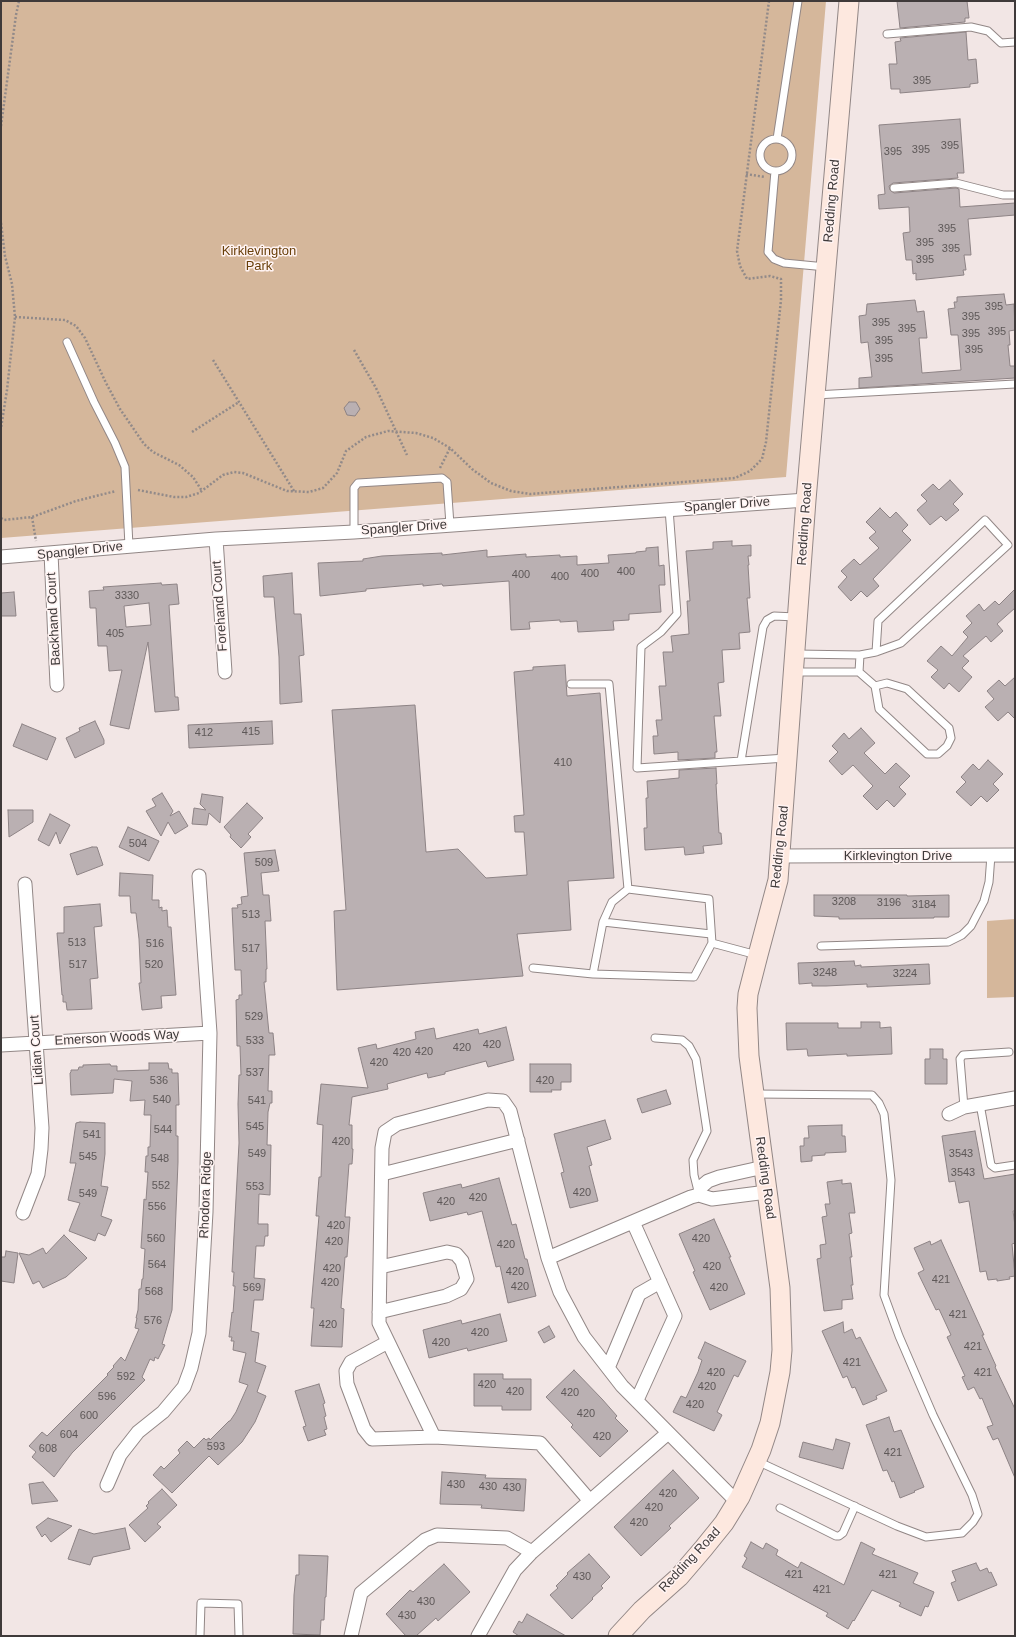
<!DOCTYPE html>
<html>
<head>
<meta charset="utf-8">
<style>
  body { margin:0 }
  #map { position:relative; width:1016px; height:1637px; overflow:hidden; background:#f2e6e5; font-family:Arial,sans-serif }
  canvas { display:block }
  .frame { position:absolute; inset:0; border:2px solid #3f3a3a; pointer-events:none }
</style>
</head>
<body>
<div id="map">
<canvas width="1016" height="1637"></canvas>
<div class="frame"></div>
</div>
<script>
const g = document.querySelector('canvas').getContext('2d');
g.lineJoin = 'round';
function fill(path, color) { g.fillStyle = color; g.fill(path, 'evenodd'); }
const poly = rows => new Path2D(rows.map(r => 'M' + r).join(''));
function strokePath(path, color, width, dash) { g.strokeStyle = color; g.lineWidth = width; g.lineCap = dash ? 'butt' : 'round'; g.setLineDash(dash || []); g.stroke(path); }
function write(font, color, halo, rows, align = 'center') {
  g.font = font + ' Arial,sans-serif'; g.lineWidth = 3; g.setLineDash([]); g.textBaseline = 'middle'; g.strokeStyle = halo; g.fillStyle = color; for (const [text, x, y, turn = 0] of rows) {
    g.save(); g.translate(x, y); g.rotate((+turn || 0) * Math.PI / 180); g.textAlign = isNaN(turn) ? turn : align; if (halo) g.strokeText(text, 0, 0); g.fillText(text, 0, 0); g.restore();
  }
}
const green = poly([
  [1,1,826,1,786,477,1,538],
  [1015,919,1015,997,987,998,987,921]
]);
const building = poly([
  [897,1,967,1,969,18,965,18,965,22,900,28,897,1],
  [966,32,968,60,976,59,978,83,970,84,970,87,900,93,900,89,891,89,889,64,897,64,895,42,901,41,900,38,966,32],
  [960,119,964,173,957,173,958,178,893,183,889,186,890,190,894,193,956,188,959,189,960,207,1015,203,1015,215,968,219,971,255,964,255,966,270,963,270,964,275,916,280,916,273,913,274,912,260,906,260,903,233,910,232,909,207,879,209,878,195,885,194,879,125,960,119],
  [1004,294,1006,305,1014,304,1015,330,1009,331,1010,345,1008,345,1010,366,1015,366,1015,378,859,388,859,378,872,377,868,342,861,343,859,316,866,315,867,304,915,300,917,312,924,311,927,338,919,338,922,373,961,370,958,335,951,335,948,309,955,308,954,302,957,302,957,297,1004,294],
  [349,402,356,402,360,409,355,416,347,415,344,408,349,402],
  [950,480,963,494,953,504,959,510,946,521,941,516,930,525,917,510,927,501,921,495,933,484,939,490,950,480],
  [880,508,890,518,896,512,908,525,902,531,911,540,873,579,879,586,867,597,861,591,851,601,838,587,847,577,841,571,854,559,860,565,879,548,869,538,876,532,866,522,880,508],
  [732,541,732,546,751,545,751,556,748,556,749,565,748,565,750,598,747,598,750,632,739,633,740,649,722,650,724,682,718,683,721,716,714,716,717,752,715,752,715,758,678,760,678,752,654,754,653,736,658,736,656,720,662,720,659,686,666,686,663,652,673,652,671,636,689,634,687,601,690,601,686,551,713,549,713,542,732,541],
  [658,547,659,566,664,565,665,585,659,585,661,612,629,614,629,620,613,621,614,630,578,632,577,621,560,622,560,620,529,622,530,629,511,630,509,581,443,586,442,584,423,586,423,584,366,589,366,591,320,596,318,563,363,561,363,559,382,556,442,553,442,555,487,550,487,557,526,554,526,557,560,555,560,557,577,556,577,565,609,563,608,555,636,553,636,552,646,551,646,548,658,547],
  [292,573,294,614,301,614,304,655,299,656,302,702,280,704,279,657,274,597,264,597,263,576,292,573],
  [161,583,162,585,177,584,179,604,169,605,175,697,178,697,179,710,155,712,148,642,129,729,110,725,122,670,109,671,107,646,98,646,96,608,90,608,89,591,104,590,103,587,161,583],
  [149,603,151,625,126,627,124,606,149,603],
  [1015,589,1015,608,997,624,1003,631,991,642,986,636,963,656,969,661,962,668,972,677,959,692,949,683,944,689,931,677,938,670,927,661,941,646,952,656,968,637,963,632,972,623,966,616,979,604,984,611,995,601,999,605,1015,589],
  [14,592,16,616,1,616,1,593,14,592],
  [565,665,567,696,600,693,614,878,568,881,571,930,517,934,523,976,337,990,334,911,346,910,332,710,415,705,426,852,458,849,486,878,527,875,524,832,515,832,514,816,524,815,514,672,533,670,533,667,565,665],
  [1015,677,1015,719,1008,712,998,721,985,707,994,699,987,691,999,680,1005,686,1015,677],
  [95,721,104,740,104,744,75,758,66,738,80,731,79,728,95,721],
  [272,721,273,744,189,748,188,725,272,721],
  [22,724,56,738,47,760,13,746,22,724],
  [861,728,875,743,864,753,885,774,896,763,910,776,899,787,906,794,894,807,887,800,877,810,863,796,873,786,853,765,842,775,829,761,838,752,832,746,844,733,849,739,861,728],
  [988,760,1003,774,993,784,999,790,987,802,981,796,971,806,956,792,966,782,961,777,973,764,979,770,988,760],
  [716,768,717,784,716,784,719,833,721,833,722,844,703,846,704,853,685,855,684,847,645,850,644,828,647,828,646,798,648,798,647,781,679,778,679,770,716,768],
  [162,793,173,811,170,816,179,811,188,826,175,834,168,822,161,836,146,811,156,806,152,799,162,793],
  [202,794,223,797,220,823,209,813,207,825,192,824,194,808,206,810,200,804,202,794],
  [247,803,263,818,248,834,251,837,241,848,230,837,231,835,224,827,247,803],
  [8,810,33,810,33,822,9,837,8,810],
  [50,814,70,825,60,844,56,832,49,846,38,840,50,814],
  [128,827,159,841,149,861,119,847,128,827],
  [92,847,97,847,103,865,77,875,70,854,92,847],
  [275,850,279,871,261,873,263,895,269,895,271,921,265,921,267,969,266,969,266,982,264,982,269,1033,273,1033,275,1055,269,1055,268,1091,272,1091,272,1103,270,1103,268,1112,267,1145,271,1145,270,1195,259,1194,258,1224,268,1224,268,1236,265,1236,264,1246,256,1246,254,1278,265,1279,263,1300,254,1300,251,1331,259,1333,255,1362,266,1366,257,1392,266,1396,255,1422,242,1442,218,1465,209,1456,172,1493,153,1475,161,1466,164,1469,180,1453,178,1450,187,1441,194,1448,204,1438,206,1440,209,1438,210,1440,229,1421,230,1421,236,1412,248,1385,239,1382,246,1353,233,1350,234,1341,231,1341,232,1337,229,1337,232,1312,233,1313,235,1286,233,1286,234,1272,232,1272,239,1143,238,1104,239,1075,241,1075,240,1046,237,1046,236,1000,239,999,239,995,242,995,241,970,235,970,232,908,238,908,237,905,242,904,241,897,248,896,244,853,275,850],
  [120,873,153,875,152,900,159,900,159,908,162,907,162,911,167,910,168,927,171,927,176,995,161,996,162,1008,142,1010,139,983,141,983,139,939,136,913,131,913,130,896,119,896,120,873],
  [814,895,907,895,907,896,949,895,949,917,934,917,934,918,839,919,839,917,814,916,814,895],
  [100,904,102,926,94,927,98,978,90,979,92,1009,67,1010,66,1002,63,1002,63,995,62,995,57,933,64,933,64,907,100,904],
  [854,961,855,966,861,965,861,967,929,964,930,984,867,987,867,984,826,986,812,986,812,983,799,984,798,963,854,961],
  [861,1022,880,1022,880,1028,891,1027,892,1054,847,1056,847,1054,808,1056,807,1049,787,1050,786,1023,838,1023,838,1028,861,1028,861,1022],
  [506,1027,514,1060,488,1067,486,1061,445,1072,445,1074,428,1078,427,1073,387,1084,388,1089,352,1097,349,1125,352,1125,352,1149,353,1149,352,1164,349,1164,345,1217,350,1217,347,1257,345,1257,341,1308,344,1309,342,1347,311,1346,314,1308,311,1308,319,1216,316,1216,319,1177,321,1177,323,1125,317,1124,321,1084,368,1088,358,1048,376,1044,377,1049,416,1039,415,1032,434,1028,436,1039,478,1029,479,1034,506,1027],
  [930,1049,943,1049,943,1059,947,1059,947,1084,925,1084,925,1059,930,1059,930,1049],
  [149,1063,168,1063,169,1069,172,1069,172,1073,178,1073,179,1105,176,1105,176,1136,178,1136,178,1162,172,1310,162,1344,165,1345,158,1359,155,1357,154,1361,150,1359,142,1377,145,1380,72,1453,54,1477,32,1457,36,1452,29,1446,42,1432,47,1436,108,1375,107,1374,114,1367,113,1366,121,1357,125,1361,139,1329,135,1328,137,1318,136,1318,138,1310,139,1289,141,1289,142,1279,143,1279,145,1249,141,1248,144,1199,146,1200,148,1172,145,1172,146,1156,148,1156,148,1147,150,1147,151,1115,144,1115,145,1100,130,1101,132,1081,114,1079,113,1093,71,1095,70,1073,71,1072,71,1070,78,1070,79,1067,83,1067,83,1065,110,1064,111,1066,117,1066,117,1071,149,1070,149,1063],
  [530,1064,571,1064,571,1082,561,1082,561,1090,551,1090,552,1092,530,1092,530,1064],
  [666,1090,671,1104,642,1113,637,1099,666,1090],
  [605,1120,611,1139,587,1147,592,1165,589,1166,598,1201,570,1208,561,1173,564,1172,554,1134,605,1120],
  [80,1122,105,1123,105,1154,101,1186,108,1187,101,1216,112,1220,105,1236,98,1233,95,1241,69,1231,80,1203,68,1200,76,1163,70,1163,76,1123,80,1122],
  [842,1125,842,1136,845,1136,846,1152,825,1153,825,1155,812,1156,812,1161,801,1162,800,1146,804,1146,804,1138,809,1138,808,1126,842,1125],
  [975,1131,984,1179,1015,1174,1015,1211,1013,1211,1015,1226,1015,1243,1012,1244,1015,1276,1009,1277,1010,1279,997,1281,997,1279,988,1280,986,1271,980,1272,969,1201,959,1203,955,1181,949,1182,942,1136,975,1131],
  [499,1178,512,1225,516,1224,525,1259,527,1259,536,1296,508,1303,500,1266,496,1267,482,1211,468,1215,467,1212,430,1221,423,1193,461,1184,462,1188,499,1178],
  [842,1180,842,1184,851,1183,855,1213,849,1213,852,1233,849,1234,852,1257,850,1257,853,1285,851,1285,853,1299,842,1300,842,1309,824,1311,817,1259,821,1258,820,1245,826,1244,822,1217,827,1216,825,1204,830,1204,827,1182,842,1180],
  [714,1219,731,1257,729,1257,745,1294,710,1310,693,1272,695,1271,679,1234,714,1219],
  [64,1235,87,1258,66,1277,43,1288,39,1281,33,1284,19,1253,29,1255,43,1248,46,1254,64,1235],
  [941,1240,984,1335,982,1335,996,1366,995,1367,1015,1409,1015,1478,998,1438,993,1440,987,1427,993,1425,982,1398,980,1399,974,1387,968,1390,962,1377,965,1376,947,1337,951,1335,939,1309,936,1310,918,1273,924,1270,914,1248,930,1241,931,1245,941,1240],
  [6,1251,18,1253,14,1283,1,1281,1,1257,5,1257,6,1251],
  [500,1314,507,1341,468,1351,467,1348,429,1358,423,1330,461,1320,462,1324,500,1314],
  [843,1322,844,1333,852,1329,856,1339,860,1337,887,1391,876,1396,877,1399,863,1405,855,1387,852,1388,847,1376,843,1378,822,1331,843,1322],
  [549,1326,555,1337,544,1343,538,1332,549,1326],
  [705,1342,746,1361,738,1377,734,1375,717,1412,722,1415,714,1431,673,1412,681,1396,686,1398,698,1372,702,1360,698,1358,705,1342],
  [574,1370,602,1399,617,1416,615,1418,628,1431,600,1457,571,1427,573,1425,546,1397,574,1370],
  [474,1374,503,1374,503,1379,531,1379,531,1410,502,1410,502,1406,474,1406,474,1374],
  [319,1384,325,1403,323,1404,326,1416,324,1417,327,1429,324,1430,326,1435,308,1441,303,1427,306,1426,295,1391,319,1384],
  [889,1417,894,1432,901,1430,924,1487,914,1491,915,1492,900,1498,894,1481,892,1482,887,1470,883,1471,866,1425,889,1417],
  [836,1439,850,1443,843,1469,799,1457,803,1442,833,1450,836,1439],
  [673,1470,699,1498,669,1526,671,1528,641,1556,614,1527,673,1470],
  [442,1472,486,1475,485,1478,526,1479,524,1511,481,1508,482,1505,440,1504,442,1472],
  [43,1482,58,1501,32,1504,29,1484,43,1482],
  [162,1489,177,1505,157,1524,161,1527,145,1542,129,1525,148,1508,146,1506,149,1503,148,1502,162,1489],
  [48,1518,72,1526,51,1542,45,1534,42,1537,36,1527,48,1518],
  [125,1528,130,1549,93,1557,90,1565,68,1559,79,1529,94,1534,125,1528],
  [751,1542,763,1549,766,1543,778,1550,776,1555,798,1568,801,1562,844,1585,861,1542,875,1549,872,1554,918,1573,913,1583,934,1592,928,1607,925,1606,921,1616,899,1606,901,1603,872,1590,854,1621,853,1620,848,1629,826,1616,828,1613,742,1567,747,1558,744,1556,751,1542],
  [589,1554,610,1577,601,1586,603,1588,592,1598,593,1599,572,1619,550,1595,558,1588,556,1586,568,1574,567,1573,589,1554],
  [299,1555,328,1556,326,1597,325,1597,324,1620,321,1620,320,1635,293,1634,294,1595,296,1575,299,1575,299,1555],
  [976,1563,980,1571,987,1568,989,1573,991,1572,997,1585,958,1601,951,1583,956,1581,952,1571,976,1563],
  [444,1564,470,1592,438,1621,436,1618,416,1636,406,1636,386,1614,410,1590,413,1592,444,1564],
  [527,1614,566,1636,519,1636,513,1632,519,1621,522,1623,527,1614]
]);
const path = poly([
  [1,126,16,15,19,1],
  [746,174,765,177],
  [1,223,5,256,12,284,15,317,7,390,1,428],
  [15,317,65,320,76,326,85,338,106,383,120,409,144,444,153,452,179,465,193,477,202,491],
  [354,350,376,388,407,455],
  [213,360,294,491],
  [192,432,239,402],
  [440,468,450,448],
  [138,490,174,497,186,497,199,493,223,475,234,472,243,473,287,491,309,492,323,488,337,473,346,451,366,437,388,431,416,433,433,438,450,448,472,469,491,483,511,491,530,494,735,478,750,471,762,459,766,442,781,300,781,279,770,276,747,279,740,266,737,251,769,1],
  [32,517,36,541],
  [1,518,4,520,32,517,76,501,116,491]
]);
const lane = poly([
  [887,34,971,27,988,31,1001,43,1015,42],
  [777,139,798,1],
  '760 155a16 16 0 1 1 32 0a16 16 0 1 1-32 0Z',
  [775,171,768,252,774,259,784,263,826,267],
  [894,188,956,183,1003,195,1015,195],
  [67,342,94,402,115,443,125,467,129,546],
  [815,395,1015,384],
  [669,509,677,614,661,632,641,647,637,768,786,758],
  [354,532,354,488,358,483,442,478,447,482,450,525],
  [796,654,860,655],
  [794,672,859,672],
  [571,684,609,684,628,889],
  [875,686,887,683,907,689,949,728,951,738,947,746,938,754,927,754,879,709,875,686,859,672,860,655,876,652,901,643,1008,545,985,520,878,621,876,652],
  [741,761,763,627,767,620,774,616,796,617],
  [628,889,709,899,712,943,694,977,593,974,603,922,612,902,628,889],
  [603,922,711,934],
  [712,943,757,955],
  [821,946,948,942,962,935,971,926,984,901,989,882,991,855],
  [533,968,593,974],
  [655,1038,682,1040,689,1046,696,1059,707,1131,693,1160,694,1175,698,1191],
  [754,1094,872,1095,879,1103,884,1114,891,1180,884,1295,899,1336,933,1415,972,1495,978,1514,973,1522,962,1533,926,1537,897,1526,757,1461],
  [980,1104,991,1165,995,1168,1015,1165],
  [964,1107,960,1059,963,1055,1009,1052],
  [780,1508,836,1536,839,1536,843,1533,855,1506],
  [200,1636,201,1603,238,1604,239,1636]
]);
const street = poly([
  [216,539,225,672],
  [51,553,57,685],
  [1,557,216,539,354,532,806,500],
  [781,856,1015,855],
  [1,1045,210,1033],
  [949,1114,964,1107,1015,1098],
  [382,1174,518,1140],
  [699,1195,701,1187,708,1181,719,1177,764,1167],
  [23,1213,38,1174,41,1149,42,1128,25,884],
  [633,1222,675,1316,637,1400],
  [548,1258,510,1111,503,1101,488,1100,397,1124,385,1132,382,1148,379,1323,434,1437,540,1443,590,1501,668,1433],
  [379,1312,446,1296,461,1289,467,1279,462,1261,456,1254,447,1252,380,1267],
  [388,1342,351,1362,346,1371,347,1384,364,1429,372,1439,434,1437],
  [608,1368,639,1294,660,1282],
  [107,1485,120,1455,138,1432,163,1412,184,1387,191,1368,199,1333,206,1212,210,1033,199,876],
  [737,1502,622,1386,584,1337,560,1292,548,1258,691,1197,699,1195,712,1199,767,1192],
  [351,1636,361,1593,425,1540,437,1535,507,1538,532,1552],
  [478,1636,515,1570,532,1552,590,1501]
]);
const secondary = poly([
  [618,1636,642,1610,679,1577,703,1549,724,1523,740,1497,761,1450,770,1423,780,1372,782,1350,780,1288,749,1056,747,1008,748,994,758,955,778,880,806,500,849,1]
]);
const numberNames = [
  ["395",922,81],
  ["395",950,146],
  ["395",921,150],
  ["395",893,152],
  ["395",947,229],
  ["395",925,243],
  ["395",951,249],
  ["395",925,260],
  ["395",994,307],
  ["395",971,317],
  ["395",881,323],
  ["395",907,329],
  ["395",997,332],
  ["395",971,334],
  ["395",884,341],
  ["395",974,350],
  ["395",884,359],
  ["400",626,572],
  ["400",590,574],
  ["400",521,575],
  ["400",560,577],
  ["3330",127,596],
  ["405",115,634],
  ["415",251,732],
  ["412",204,733],
  ["410",563,763],
  ["504",138,844],
  ["509",264,863],
  ["3208",844,902],
  ["3196",889,903],
  ["3184",924,905],
  ["513",251,915],
  ["513",77,943],
  ["516",155,944],
  ["517",251,949],
  ["517",78,965],
  ["520",154,965],
  ["3248",825,973],
  ["3224",905,974],
  ["529",254,1017],
  ["533",255,1041],
  ["420",492,1045],
  ["420",462,1048],
  ["420",424,1052],
  ["420",402,1053],
  ["420",379,1063],
  ["537",255,1073],
  ["536",159,1081],
  ["420",545,1081],
  ["540",162,1100],
  ["541",257,1101],
  ["545",255,1127],
  ["544",163,1130],
  ["541",92,1135],
  ["420",341,1142],
  ["549",257,1154],
  ["3543",961,1154],
  ["545",88,1157],
  ["548",160,1159],
  ["3543",963,1173],
  ["552",161,1186],
  ["553",255,1187],
  ["420",582,1193],
  ["549",88,1194],
  ["420",478,1198],
  ["420",446,1202],
  ["556",157,1207],
  ["420",336,1226],
  ["560",156,1239],
  ["420",701,1239],
  ["420",334,1242],
  ["420",506,1245],
  ["564",157,1265],
  ["420",712,1267],
  ["420",332,1269],
  ["420",515,1272],
  ["421",941,1280],
  ["420",330,1283],
  ["420",520,1287],
  ["569",252,1288],
  ["420",719,1288],
  ["568",154,1292],
  ["421",958,1315],
  ["576",153,1321],
  ["420",328,1325],
  ["420",480,1333],
  ["420",441,1343],
  ["421",973,1347],
  ["421",852,1363],
  ["420",716,1373],
  ["421",983,1373],
  ["592",126,1377],
  ["420",487,1385],
  ["420",707,1387],
  ["420",515,1392],
  ["420",570,1393],
  ["596",107,1397],
  ["420",695,1405],
  ["420",586,1414],
  ["600",89,1416],
  ["604",69,1435],
  ["420",602,1437],
  ["593",216,1447],
  ["608",48,1449],
  ["421",893,1453],
  ["430",456,1485],
  ["430",488,1487],
  ["430",512,1488],
  ["420",668,1494],
  ["420",654,1508],
  ["420",639,1523],
  ["421",794,1575],
  ["421",888,1575],
  ["430",582,1577],
  ["421",822,1590],
  ["430",426,1602],
  ["430",407,1616]
];
const streetNames = [
  ["Redding Road",832,201,-85],
  ["Spangler Drive",727,505,-4],
  ["Redding Road",805,524,-86],
  ["Spangler Drive",404,528,-4],
  ["Spangler Drive",80,551,-6],
  ["Forehand Court",220,606,-94],
  ["Backhand Court",54,619,-93],
  ["Redding Road",780,847,-84],
  ["Kirklevington Drive",898,856],
  ["Emerson Woods Way",117,1038,-3],
  ["Lidian Court",37,1050,-94],
  ["Redding Road",765,1178,82],
  ["Rhodora Ridge",206,1195,-88],
  ["Redding Road",690,1560,-47]
];
const parkNames = [
  ["Kirklevington",259,251],
  ["Park",259,266]
];
fill(green, '#d5b79b');
fill(building, '#bab0b2');
strokePath(building, '#8d8385', 1);
strokePath(lane, '#928786', 9);
strokePath(street, '#928786', 15);
strokePath(secondary, '#928786', 21);
strokePath(path, '#928a89', 2.5, [2, 2]);
strokePath(lane, '#fff', 7);
strokePath(street, '#fff', 13);
strokePath(secondary, '#fde8df', 19);
write('11px', '#5e5858', null, numberNames);
write('13px', '#3f3a3a', '#fff3f2', streetNames);
write('13px', '#683e08', '#fff3f2', parkNames);
</script>
</body>
</html>
